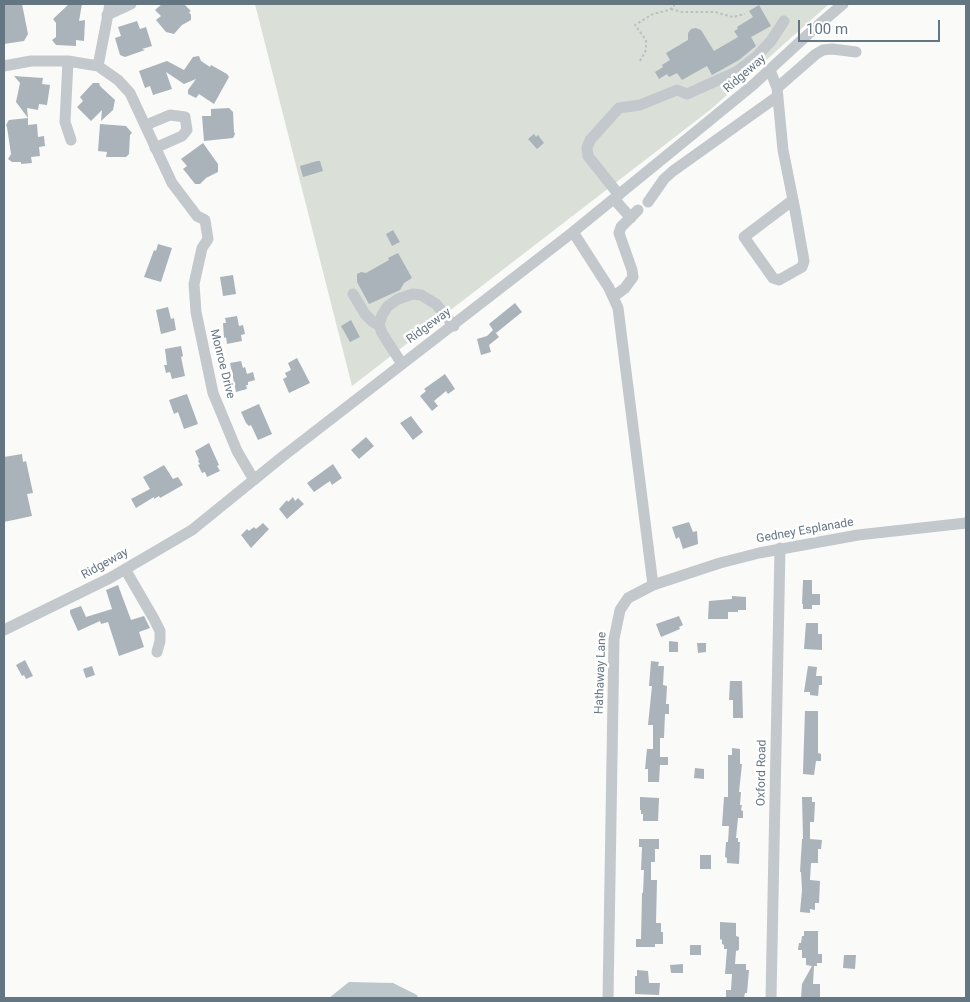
<!DOCTYPE html>
<html>
<head>
<meta charset="utf-8">
<style>
  body { margin:0 }
  #map { position:relative; width:970px; height:1002px; overflow:hidden; background:#fafaf8; font-family:Roboto,sans-serif }
  canvas { display:block }
  .frame { position:absolute; inset:0; border:5px solid #657683; pointer-events:none }
  .scale { position:absolute; left:798px; top:20px; width:142px; height:22px; box-sizing:border-box; border:2px solid #657683; border-top:0; padding-left:6px; font-size:15px; line-height:18px; white-space:nowrap; color:#657683; -webkit-text-stroke:4px #fff; paint-order:stroke }
</style>
</head>
<body>
<div id="map">
<canvas width="970" height="1002"></canvas>
<div class="frame"></div>
<div class="scale">100 m</div>
</div>
<script>
const g = document.querySelector('canvas').getContext('2d');
g.lineJoin = 'round';
function fill(path, color) { g.fillStyle = color; g.fill(path, 'evenodd'); }
const poly = rows => new Path2D(rows.map(r => 'M' + r).join(''));
function strokePath(path, color, width, dash) { g.strokeStyle = color; g.lineWidth = width; g.lineCap = dash ? 'butt' : 'round'; g.setLineDash(dash || []); g.stroke(path); }
function write(font, color, halo, rows, align = 'center') {
  g.font = font + ' Roboto,sans-serif'; g.lineWidth = 5; g.setLineDash([]); g.textBaseline = 'middle'; g.strokeStyle = halo; g.fillStyle = color; for (const [text, x, y, turn = 0] of rows) {
    g.save(); g.translate(x, y); g.rotate((+turn || 0) * Math.PI / 180); g.textAlign = isNaN(turn) ? turn : align; if (halo) g.strokeText(text, 0, 0); g.fillText(text, 0, 0); g.restore();
  }
}
const green = poly([
  [255,4,829,4,710,110,352,386]
]);
const water = poly([
  [349,982,393,983,417,995,418,998,329,998]
]);
const building = poly([
  [4,4,22,4,28,34,24,41,4,44],
  [69,4,82,4,79,21,85,20,84,41,76,40,76,46,56,45,52,40,56,37,56,23,53,19],
  [162,4,184,4,191,11,189,12,191,15,191,20,182,25,174,34,166,32,156,20,161,16,155,10],
  [759,5,771,26,751,37,756,46,739,60,712,75,707,66,682,80,677,73,669,77,667,74,659,79,655,72,663,67,662,65,670,60,666,53,688,40,688,33,691,29,696,28,701,30,714,51,738,37,734,31,738,29,737,27,753,17,749,11],
  [137,21,140,29,146,27,152,46,142,49,145,50,125,57,120,55,115,38,121,36,118,27],
  [199,56,201,61,210,67,211,65,227,74,229,77,214,104,199,94,196,98,188,94,188,90,196,79,184,84,166,72,172,89,153,95,150,86,145,88,139,71,167,61,184,70,193,57],
  [14,76,43,78,42,84,50,85,47,105,39,104,38,110,27,108,28,118,16,102,20,83],
  [93,83,99,83,100,86,115,100,113,110,101,121,102,110,91,121,77,107,83,101,80,97],
  [229,108,233,112,234,132,235,134,233,138,204,141,202,116,211,116,211,109],
  [28,118,28,125,37,124,38,137,44,136,45,146,39,147,40,156,31,157,32,163,21,164,21,162,12,162,8,159,11,154,7,127,6,125,9,120],
  [100,124,126,126,132,133,130,135,129,154,126,157,106,157,107,152,98,151],
  [534,134,536,137,538,135,544,143,537,149,528,139],
  [203,143,218,164,218,172,206,178,200,184,195,184,188,175,183,169,187,166,181,159],
  [317,161,320,161,323,171,303,177,300,166],
  [393,230,400,242,392,246,386,234],
  [158,244,172,248,161,282,144,277,154,250,156,251],
  [398,253,412,278,404,283,400,290,369,304,357,282,357,274,361,272,366,273,373,269,389,260,388,258],
  [233,275,236,294,223,296,220,277],
  [515,303,522,312,496,333,495,332,499,337,489,345,491,352,481,355,477,339,487,336,493,330,489,324],
  [168,307,171,319,174,318,176,330,161,334,156,310],
  [237,316,239,326,243,325,245,334,241,335,242,341,227,344,226,337,224,338,223,323,226,323,225,318],
  [351,320,360,337,350,342,341,326],
  [181,346,183,356,181,357,185,376,172,379,170,372,166,373,164,365,167,365,165,349],
  [297,358,310,383,289,393,283,379,287,377,285,373,291,370,288,363],
  [241,361,243,368,245,367,247,374,253,372,255,380,248,382,248,385,246,385,247,389,236,392,230,363],
  [445,374,455,389,448,394,446,391,434,401,438,406,432,411,420,396,426,391,424,389],
  [187,394,198,424,184,429,178,412,174,414,169,400],
  [259,404,272,434,258,440,251,425,249,426,246,423,241,412],
  [411,416,423,432,413,440,400,423],
  [366,437,374,446,359,459,351,450],
  [209,443,219,465,217,466,220,471,207,477,205,472,202,473,198,465,200,464,198,461,199,460,195,451],
  [22,454,23,462,26,461,33,493,27,494,32,516,4,522,4,457],
  [333,464,342,478,332,485,330,481,314,492,307,483],
  [164,465,173,479,178,477,183,485,160,498,159,496,154,499,154,497,136,508,131,499,150,489,143,477],
  [293,497,295,501,298,498,304,504,287,519,279,509,287,500,288,502],
  [689,522,693,532,697,531,698,544,683,549,679,537,676,539,672,527],
  [263,523,269,529,251,548,241,535,247,529,249,531,254,527,256,529],
  [803,580,812,580,812,594,820,594,820,605,812,605,812,609,803,609,803,604,802,604],
  [118,585,131,620,144,616,150,628,139,632,144,647,119,656,108,622,101,624,100,621,78,631,70,613,70,610,81,606,86,617,112,609,106,590],
  [732,596,746,597,746,610,738,610,738,612,728,612,728,619,708,619,709,601,732,599],
  [679,616,683,625,679,627,680,629,661,637,656,624],
  [806,623,818,623,818,634,822,634,822,650,804,649],
  [669,641,678,642,678,652,669,652],
  [697,643,706,643,706,652,698,653],
  [25,660,33,676,26,679,24,675,22,676,16,665],
  [651,661,659,662,658,666,664,666,663,685,667,686,666,704,669,704,669,714,665,714,664,738,660,738,660,757,668,757,668,765,660,765,659,782,648,782,648,769,645,769,647,749,653,749,653,725,648,725,652,686,649,686],
  [92,666,95,675,86,678,83,669],
  [808,666,817,667,816,676,822,676,822,685,819,685,818,696,810,695,810,692,804,692],
  [730,681,742,681,743,718,733,718,733,700,729,700],
  [805,711,818,711,818,753,821,754,821,761,816,761,814,775,803,774,803,771],
  [732,748,740,749,740,764,742,764,739,792,741,792,740,805,742,805,741,810,743,811,743,818,738,818,736,838,738,838,738,842,740,842,739,864,727,863,727,858,725,857,726,842,728,842,729,826,722,826,724,797,728,797,728,755,732,755],
  [695,768,704,769,704,779,694,778],
  [640,797,659,798,658,821,643,821,643,814,641,814,641,810,640,810],
  [802,797,812,797,812,802,815,802,814,822,810,822,810,839,822,840,821,849,818,849,818,863,811,863,810,880,820,881,819,903,815,903,815,910,810,909,810,913,800,912,802,890,801,872,800,872,802,839,803,839],
  [639,839,659,839,659,849,655,849,655,862,651,862,651,880,657,880,656,923,661,923,661,932,663,932,663,944,655,944,655,947,636,947,636,939,641,939,642,893,643,893,644,870,641,870,642,847,639,847],
  [700,855,711,855,711,869,700,869],
  [720,922,736,923,736,936,739,937,739,950,736,951,735,964,746,964,746,970,749,970,747,993,745,993,744,998,726,998,726,990,731,990,732,974,725,974,727,949,724,949,724,945,722,944,722,940,720,939],
  [804,931,818,931,818,954,822,954,822,963,817,963,817,966,814,966,813,984,820,984,820,998,801,998,802,984,812,966,806,965,806,958,802,958,802,950,798,950,799,943,801,943,802,936,804,936],
  [690,945,701,945,701,955,690,955],
  [844,955,856,955,855,969,843,968],
  [683,964,683,973,671,973,670,965],
  [637,970,648,971,649,983,660,983,659,995,635,994,635,976,637,976]
]);
const path = poly([
  [671,9,682,12,715,12,733,17,745,14],
  [640,61,646,50,646,40,635,25,653,14,669,10,674,7,674,4]
]);
const minor = poly([
  [107,15,131,4],
  [68,61,65,122,71,140],
  [4,66,31,61,68,61,98,66,118,80,130,93,172,183,197,216,205,220,208,239,202,248,194,284,196,312,213,393,237,451,254,480],
  [98,66,110,4],
  [770,70,777,88,783,150,795,210,804,261,802,267,779,280,773,278,744,237,793,200],
  [777,88,816,54,823,50,832,49,856,52],
  [146,125,170,115,185,117,187,130,182,136,155,148],
  [619,195,588,156,587,148,590,140,619,108,640,105,677,90,687,94,736,72,757,56,771,41,784,21],
  [614,199,631,218],
  [648,202,664,179,673,171,778,96],
  [573,232,609,288,618,308,653,585],
  [353,294,365,314,373,322,379,325],
  [613,297,625,288,633,277,632,270,619,233,621,227,638,210],
  [402,364,382,333,379,325,382,315,388,306,398,299,413,294,421,295,436,304,454,326],
  [125,569,154,619,160,631,160,641,157,652],
  [4,630,110,578,192,530,282,457,573,232,753,85,816,27,843,4],
  [608,998,614,639,620,610,628,598,653,585,720,563,759,553,858,535,966,523],
  [771,998,780,548]
]);
const streetNames = [
  ["Ridgeway",745,74,-41],
  ["Ridgeway",429,326,-36],
  ["Monroe Drive",222,364,76],
  ["Gedney Esplanade",805,531,-10],
  ["Ridgeway",105,564,-29],
  ["Hathaway Lane",601,673,-88],
  ["Oxford Road",762,773,-89]
];
fill(green, '#dadfd7');
fill(water, '#bbc7cb');
fill(building, '#aab3b9');
strokePath(path, '#bbbfc2', 2, [2.5, 2.5]);
strokePath(minor, '#c3c8cc', 11);
write('12px', '#657683', '#fff', streetNames);
</script>
</body>
</html>
